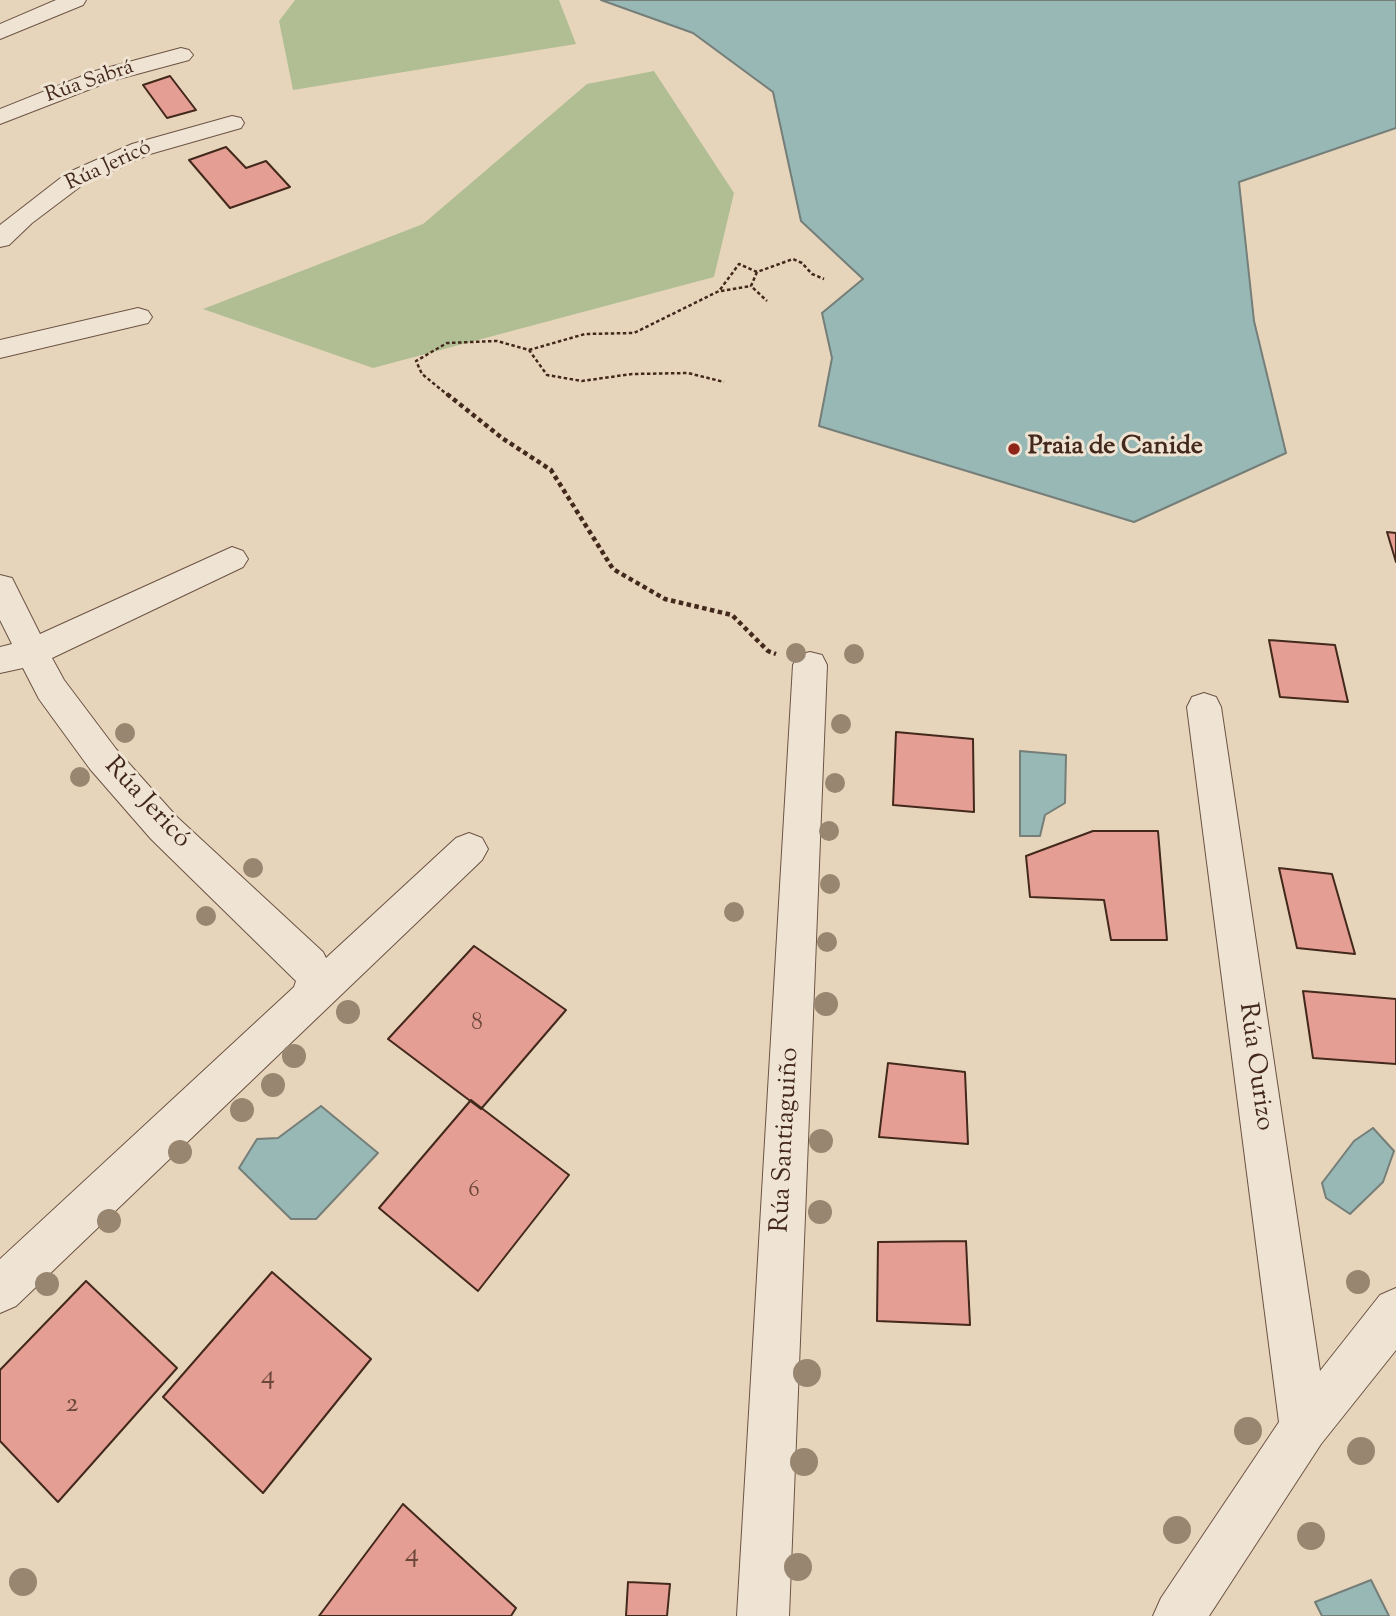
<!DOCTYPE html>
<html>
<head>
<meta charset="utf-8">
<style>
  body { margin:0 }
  canvas { display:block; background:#e7d5bb }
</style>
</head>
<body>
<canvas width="1396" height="1616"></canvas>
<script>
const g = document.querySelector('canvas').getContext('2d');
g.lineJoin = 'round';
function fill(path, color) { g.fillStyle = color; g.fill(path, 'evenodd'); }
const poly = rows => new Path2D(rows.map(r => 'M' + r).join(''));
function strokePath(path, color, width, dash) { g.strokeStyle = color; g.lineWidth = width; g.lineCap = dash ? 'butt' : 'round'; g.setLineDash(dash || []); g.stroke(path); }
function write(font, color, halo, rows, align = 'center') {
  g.font = font + ' "Sorts Mill Goudy",serif'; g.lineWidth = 6; g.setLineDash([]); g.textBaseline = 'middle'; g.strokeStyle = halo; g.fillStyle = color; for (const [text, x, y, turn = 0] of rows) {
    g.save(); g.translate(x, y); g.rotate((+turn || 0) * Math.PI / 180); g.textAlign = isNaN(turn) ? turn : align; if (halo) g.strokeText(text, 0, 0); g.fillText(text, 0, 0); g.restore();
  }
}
const green = poly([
  [295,0,559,0,576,44,293,90,279,21],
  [654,71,734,193,714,277,373,368,203,309,423,224,587,84]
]);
const water = poly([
  [601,0,1396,0,1396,128,1239,182,1254,321,1286,453,1134,522,819,426,832,358,822,313,863,279,801,221,773,92,693,33,601,0],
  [1020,751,1066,755,1065,803,1045,815,1040,836,1020,836,1020,751],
  [321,1106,378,1153,316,1219,291,1219,239,1168,257,1139,278,1138,321,1106],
  [1373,1128,1394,1151,1383,1182,1350,1214,1326,1198,1322,1183,1354,1141,1373,1128],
  [1371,1580,1389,1616,1322,1616,1315,1602,1371,1580]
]);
const building = poly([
  [170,76,196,110,167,118,143,85,170,76],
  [226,147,246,168,266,161,290,187,230,208,189,160,226,147],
  [1387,532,1396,533,1396,562,1387,532],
  [1269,640,1335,645,1348,702,1280,697,1269,640],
  [896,732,973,739,974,812,893,805,896,732],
  [1093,831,1158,831,1167,940,1111,940,1104,900,1030,897,1026,856,1093,831],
  [1279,868,1332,874,1355,954,1297,948,1279,868],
  [474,946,566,1010,481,1109,388,1039,474,946],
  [1303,991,1396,999,1396,1064,1313,1058,1303,991],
  [888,1063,965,1072,968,1144,879,1137,888,1063],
  [471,1100,569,1175,478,1291,379,1208,471,1100],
  [966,1241,970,1325,877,1321,878,1242,966,1241],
  [272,1272,371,1359,263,1493,163,1397,272,1272],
  [86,1281,177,1368,58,1502,0,1441,0,1370,86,1281],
  [403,1504,516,1608,511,1616,319,1616,403,1504],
  [628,1582,670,1584,667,1616,626,1616,628,1582]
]);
const pathFar1 = poly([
  [757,272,751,286,767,301],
  [721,291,751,286],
  [529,350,585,334,634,333,719,291,739,264,757,272,793,259,802,263,812,274,824,279],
  [449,396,422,374,416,361,447,343,497,341,529,350,547,375,582,381,632,374,688,373,724,382]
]);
const path = poly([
  [447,394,502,438,551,470,613,569,665,599,732,615,768,651,776,654]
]);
const street = poly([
  [56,0,86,0,83,5,0,39,0,24,56,0],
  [181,48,189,50,193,55,189,60,111,81,0,124,0,109,95,71,181,48],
  [232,116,241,118,244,123,241,128,150,154,85,183,32,223,9,245,0,247,0,225,67,173,132,144,232,116],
  [138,308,148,311,152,317,148,323,0,358,0,340,138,308],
  [232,547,243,551,248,559,243,567,52,658,64,680,116,749,177,817,323,952,326,958,456,838,469,833,482,838,488,849,482,860,16,1306,0,1313,0,1259,294,987,296,981,151,839,90,769,39,699,23,668,0,673,0,647,12,644,0,620,0,575,12,578,40,634,232,547],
  [810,652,822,655,827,665,789,1616,737,1616,793,665,798,655,810,652],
  [1204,693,1216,697,1221,707,1320,1371,1380,1295,1396,1288,1396,1350,1321,1444,1209,1616,1153,1616,1161,1598,1279,1422,1187,707,1192,697,1204,693]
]);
const trees = [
  [796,653,10],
  [854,654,10],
  [841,724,10],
  [125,733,10],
  [80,777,10],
  [835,783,10],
  [829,831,10],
  [253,868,10],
  [830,884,10],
  [734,912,10],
  [206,916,10],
  [827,942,10],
  [826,1004,12],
  [348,1012,12],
  [294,1056,12],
  [273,1085,12],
  [242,1110,12],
  [821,1141,12],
  [180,1152,12],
  [820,1212,12],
  [109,1221,12],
  [1358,1282,12],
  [47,1284,12],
  [807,1373,14],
  [1248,1431,14],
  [1361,1451,14],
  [804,1462,14],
  [1177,1530,14],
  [1311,1536,14],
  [798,1567,14],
  [23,1582,14]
];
const markers = [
  [1014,449,7,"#8f2418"]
];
const farStreetnames = [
  ["Rúa Sabrá",90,83,-19],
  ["Rúa Jericó",109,167,-25]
];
const numberNames = [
  ["8",477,1025],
  ["6",474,1192]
];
const poiNames = [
  ["Praia de Canide",1028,449]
];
const streetNames = [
  ["Rúa Jericó",146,804,47],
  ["Rúa Ourizo",1254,1067,82],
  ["Rúa Santiaguiño",787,1140,-87]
];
const nearNumbernames = [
  ["4",268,1378],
  ["2",72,1406],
  ["4",412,1556]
];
fill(green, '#b1be93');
fill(water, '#97b8b5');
strokePath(water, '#757e78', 2);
fill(building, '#e59e93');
strokePath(building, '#43281c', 2);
strokePath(street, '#6c5344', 2);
strokePath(pathFar1, '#43281c', 2.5, [3.5, 2.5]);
strokePath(path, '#43281c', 4.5, [4.5, 3.5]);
fill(street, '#efe4d3');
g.fillStyle = '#998671';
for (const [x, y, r] of trees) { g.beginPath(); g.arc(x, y, r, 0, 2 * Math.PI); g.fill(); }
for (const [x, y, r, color] of markers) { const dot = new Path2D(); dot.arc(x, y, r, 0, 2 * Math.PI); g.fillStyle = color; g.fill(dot); strokePath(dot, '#efe4d3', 2.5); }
write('21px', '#43281c', '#efe4d3', farStreetnames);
write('23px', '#6c463a', null, numberNames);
write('bold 26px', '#43281c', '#efe4d3', poiNames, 'left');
write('26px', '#43281c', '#efe4d3', streetNames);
write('28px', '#6c463a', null, nearNumbernames);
</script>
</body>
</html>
